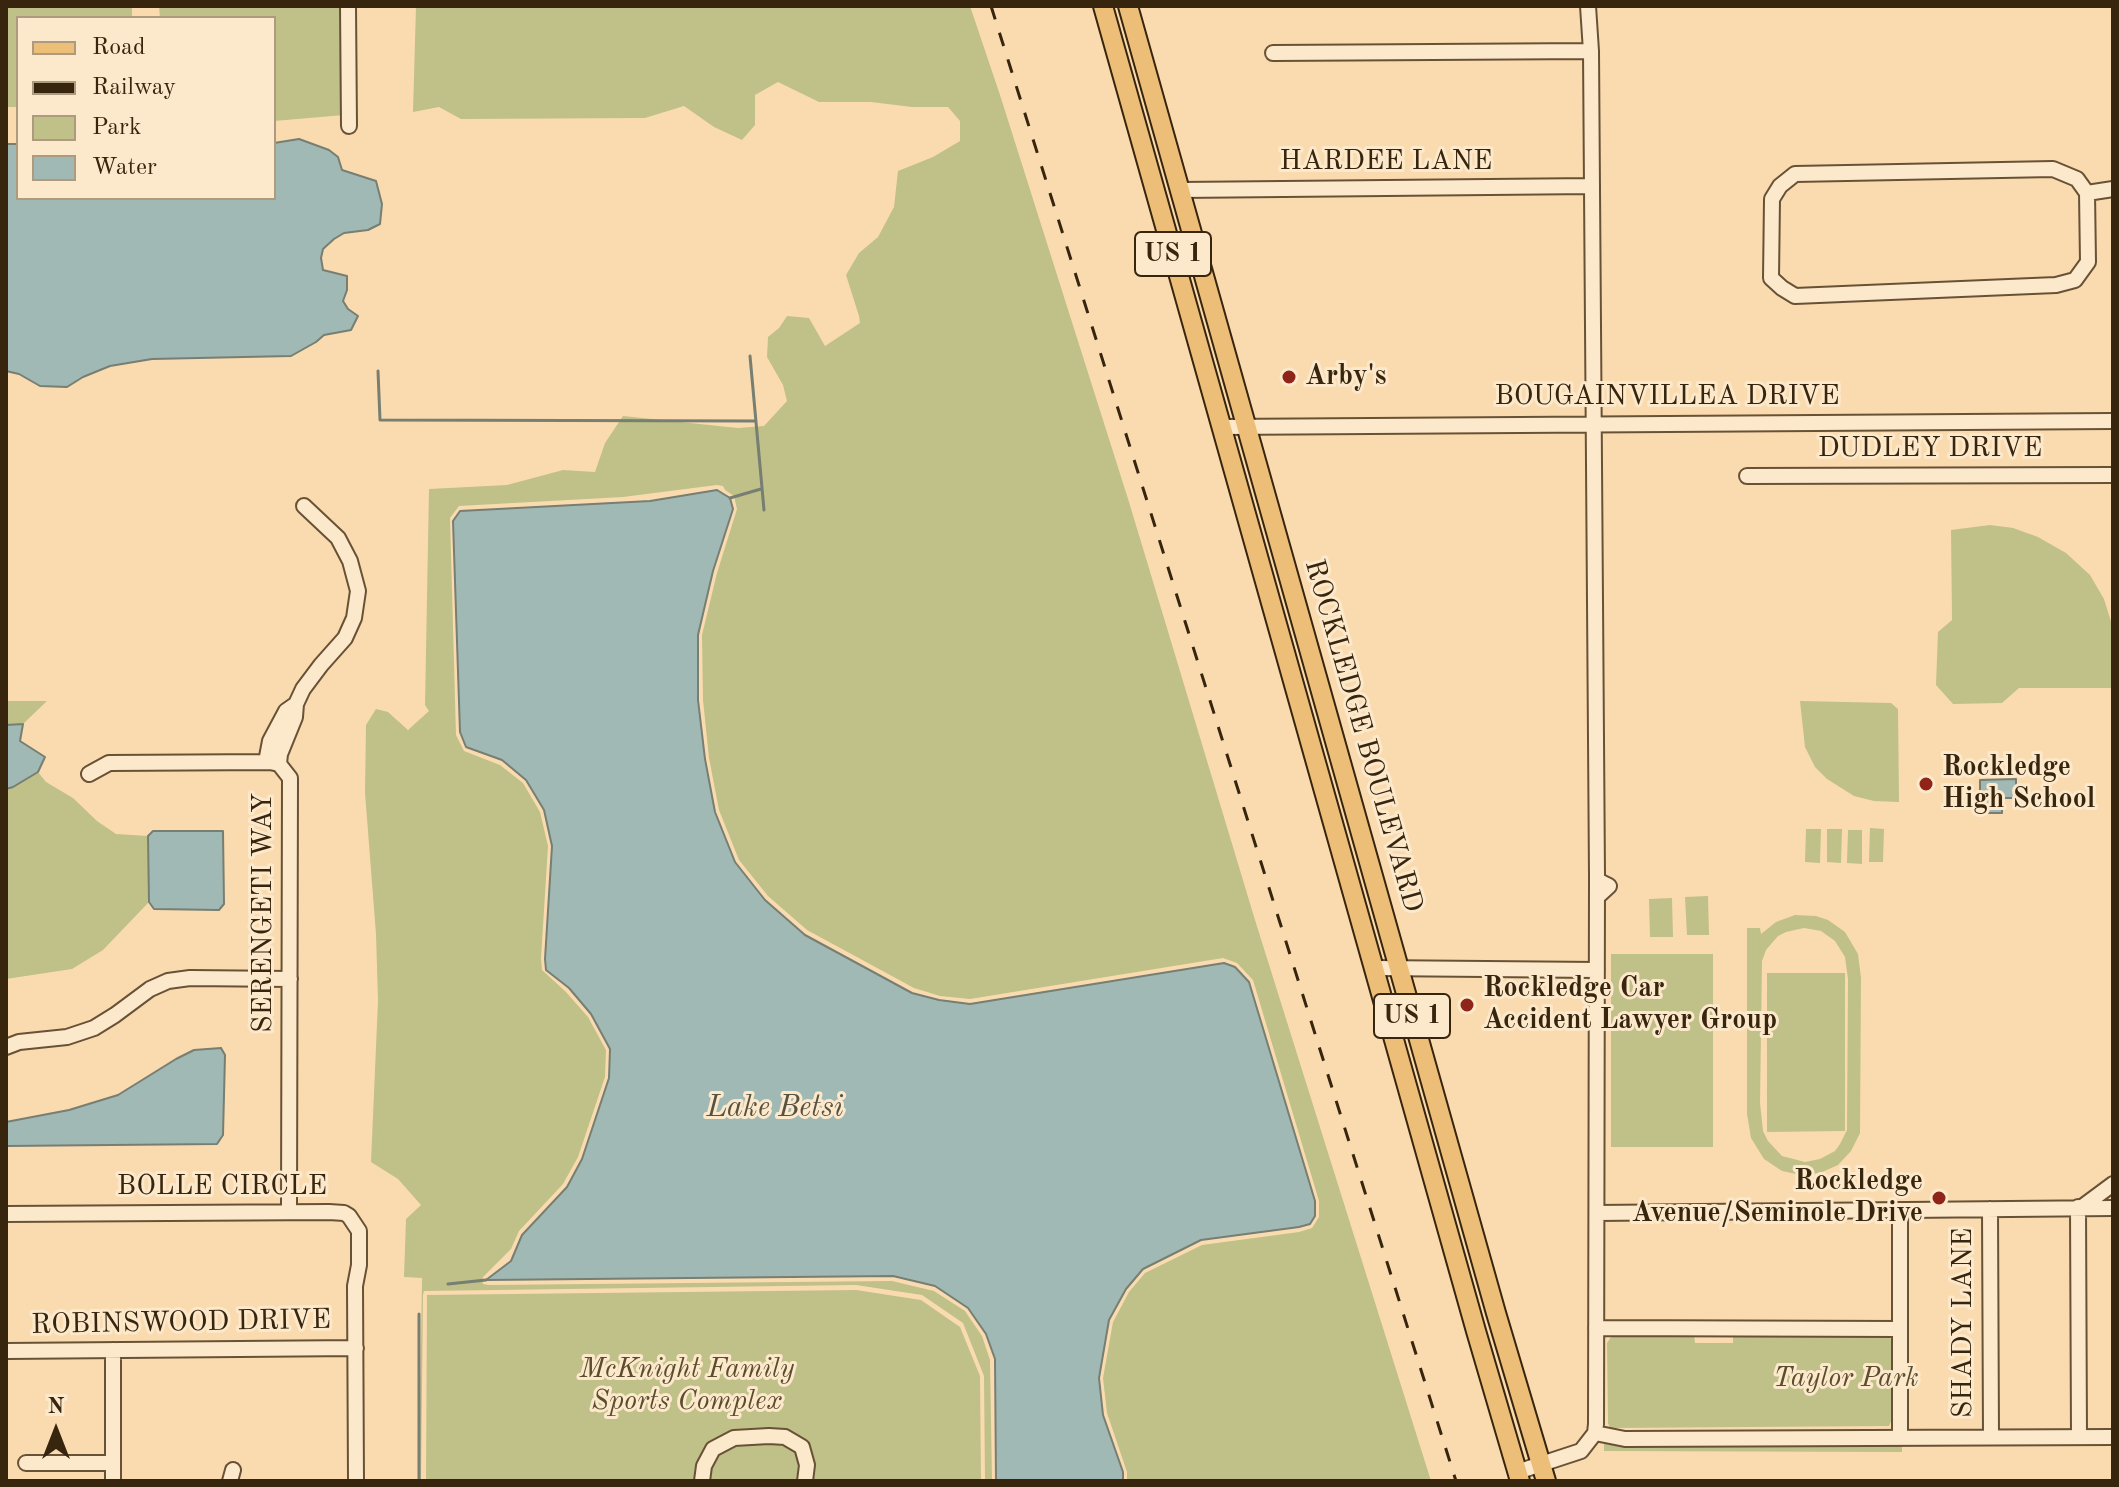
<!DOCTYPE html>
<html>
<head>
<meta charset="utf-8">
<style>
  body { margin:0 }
  #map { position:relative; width:2119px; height:1487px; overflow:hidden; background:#fadbaf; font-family:"Old Standard TT",serif }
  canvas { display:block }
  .frame { position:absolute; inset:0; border:8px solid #38250e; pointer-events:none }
  .legend { position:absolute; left:16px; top:16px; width:260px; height:184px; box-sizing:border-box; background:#fce8cb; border:2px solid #ae9a7f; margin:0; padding:10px 14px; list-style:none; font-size:24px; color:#38250e }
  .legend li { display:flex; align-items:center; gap:16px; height:40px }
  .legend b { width:40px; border:2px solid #ae9a7f }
  .north { position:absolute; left:16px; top:1391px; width:80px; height:80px; -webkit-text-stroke:6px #fce8cb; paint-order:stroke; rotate:0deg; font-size:22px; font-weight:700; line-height:32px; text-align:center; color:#38250e }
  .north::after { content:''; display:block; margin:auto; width:28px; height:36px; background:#38250e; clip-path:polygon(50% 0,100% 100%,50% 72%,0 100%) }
</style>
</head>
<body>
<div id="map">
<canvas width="2119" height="1487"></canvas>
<div class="frame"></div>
<ul class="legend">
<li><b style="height:10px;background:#edbe78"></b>Road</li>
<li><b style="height:10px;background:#38250e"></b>Railway</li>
<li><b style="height:22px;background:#c0c089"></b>Park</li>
<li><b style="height:22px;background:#a1b9b4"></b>Water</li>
</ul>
<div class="north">N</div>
</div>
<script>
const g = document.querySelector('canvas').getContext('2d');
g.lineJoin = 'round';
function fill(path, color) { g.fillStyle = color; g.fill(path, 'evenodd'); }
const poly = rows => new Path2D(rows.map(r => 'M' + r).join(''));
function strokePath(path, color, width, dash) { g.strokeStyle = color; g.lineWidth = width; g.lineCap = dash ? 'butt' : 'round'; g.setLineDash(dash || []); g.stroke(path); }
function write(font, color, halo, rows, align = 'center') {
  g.font = font + ' "Old Standard TT",serif'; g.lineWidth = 6; g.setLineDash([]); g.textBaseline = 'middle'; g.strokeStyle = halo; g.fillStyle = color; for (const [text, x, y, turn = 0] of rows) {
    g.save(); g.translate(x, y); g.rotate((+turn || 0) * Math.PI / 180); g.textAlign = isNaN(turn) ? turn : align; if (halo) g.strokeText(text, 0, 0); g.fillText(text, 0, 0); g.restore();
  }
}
const green = poly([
  [6,6,132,6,132,18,18,18,18,107,6,107],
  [159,6,343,6,344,115,274,121,274,18,160,18],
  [416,6,970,6,1000,95,1129,502,1255,920,1431,1481,1127,1481,1127,1472,1107,1413,1103,1378,1113,1322,1129,1292,1145,1273,1202,1245,1299,1232,1312,1228,1319,1217,1319,1201,1253,980,1237,963,1223,958,970,999,940,996,914,988,807,930,768,896,739,860,719,810,709,758,703,700,702,635,717,573,737,509,734,496,725,490,723,486,717,485,623,497,459,506,450,518,456,735,464,751,500,765,523,783,540,812,548,846,541,958,542,970,566,992,588,1017,606,1050,605,1077,578,1157,563,1184,519,1231,511,1249,483,1277,482,1280,483,1284,489,1285,892,1281,934,1291,965,1311,982,1336,990,1360,992,1481,985,1481,984,1376,963,1323,922,1295,856,1285,424,1291,423,1295,421,1481,419,1481,422,1278,404,1277,406,1219,421,1205,398,1179,371,1162,378,1001,376,934,365,793,366,725,376,709,388,712,408,730,429,711,425,705,429,489,507,485,563,470,595,472,605,443,623,416,738,428,764,426,787,401,783,385,767,357,768,337,779,328,787,316,809,318,825,346,860,323,859,316,846,275,859,253,878,237,894,207,898,171,933,157,960,141,960,121,948,107,912,107,871,102,819,102,778,82,755,95,755,125,742,140,714,127,684,106,645,118,461,119,439,107,413,112],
  [1990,525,2013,528,2038,537,2066,553,2090,575,2104,599,2113,628,2112,688,2019,688,2002,703,1953,704,1936,685,1938,632,1952,620,1951,530],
  [6,701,47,701,23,724,12,725,6,725],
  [1800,701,1891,703,1898,709,1899,802,1874,801,1854,796,1827,779,1815,767,1805,747],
  [38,772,46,782,73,798,97,821,116,834,148,836,149,902,103,950,72,969,6,979,6,789,13,787],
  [1870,828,1884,829,1883,862,1869,862],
  [1806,829,1821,829,1820,863,1805,862],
  [1827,829,1842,829,1841,863,1827,862],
  [1848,830,1862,830,1862,864,1847,863],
  [1708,896,1709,935,1687,935,1685,897],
  [1672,898,1673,937,1650,937,1649,899],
  [1795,915,1816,916,1828,920,1845,932,1858,954,1861,978,1860,1133,1851,1151,1838,1165,1820,1173,1801,1175,1782,1171,1764,1159,1751,1138,1747,1114,1747,928,1760,928,1761,934,1776,922],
  [1804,928,1821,931,1835,941,1845,957,1848,979,1847,1130,1840,1144,1835,1151,1820,1159,1805,1162,1782,1156,1768,1141,1763,1131,1760,1103,1762,961,1766,950,1778,936,1786,932],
  [1611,954,1713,954,1713,1147,1611,1147],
  [1767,973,1845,973,1845,1131,1767,1132],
  [856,1290,921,1300,960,1327,980,1376,981,1481,426,1481,427,1295],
  [1886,1333,1894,1343,1892,1419,1889,1426,1610,1428,1608,1423,1607,1343,1613,1334,1694,1334,1695,1343,1733,1343,1733,1334],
  [1604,1441,1902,1443,1902,1452,1604,1451]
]);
const water = poly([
  [299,139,329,150,338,157,342,170,376,181,382,204,380,224,368,230,344,233,334,239,323,249,321,258,323,270,347,276,347,290,343,301,348,309,358,316,351,330,324,335,316,342,291,356,152,359,110,366,83,377,67,387,40,386,19,374,6,371,6,144,18,144,18,198,274,198,274,143,299,139],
  [717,490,730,498,733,509,713,571,698,635,698,700,705,759,715,812,735,862,765,900,805,935,912,993,939,1000,970,1004,1224,963,1235,967,1249,982,1315,1201,1315,1216,1310,1224,1299,1227,1201,1240,1143,1269,1126,1289,1109,1320,1099,1378,1103,1415,1123,1472,1123,1481,996,1481,995,1359,986,1334,968,1308,935,1286,893,1276,486,1280,511,1261,522,1235,567,1187,582,1159,609,1078,610,1049,591,1014,569,988,546,970,545,959,552,846,544,810,526,780,502,760,466,747,460,732,453,521,460,511,650,501,717,490],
  [23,724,20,741,45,757,38,772,13,787,6,789,6,725,23,724],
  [2016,779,2016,798,2002,798,2002,813,1980,813,1980,780,2016,779],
  [153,831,223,831,224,904,219,910,154,909,149,902,148,836,153,831],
  [221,1048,225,1055,223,1135,217,1144,6,1146,6,1122,69,1110,118,1095,176,1059,194,1050,221,1048]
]);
const stream = poly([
  [750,356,764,510],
  [378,371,380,420,755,421],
  [730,498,761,489],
  [448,1284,486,1280],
  [419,1481,419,1314]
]);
const minor = poly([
  [348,6,349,126],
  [1273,53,1591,51],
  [2053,169,2077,179,2087,193,2088,262,2075,280,2056,285,1795,296,1782,288,1771,278,1772,199,1780,186,1795,174,2053,169],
  [1180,190,1592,186],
  [2087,193,2113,189],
  [1222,427,2113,421],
  [1747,476,2113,475],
  [266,762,270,741,286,711,296,704,303,689,321,665,345,638,354,618,358,591,350,561,338,538,304,506],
  [279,764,280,754,295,717,296,704],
  [89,774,109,763,270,762,279,764,290,778,289,1212],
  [1597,880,1609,886,1597,897,1597,880],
  [1374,968,1597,970],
  [6,1047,19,1042,67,1037,94,1028,115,1015,150,989,168,981,190,978,290,979],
  [2078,1207,2079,1437],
  [2082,1207,2113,1184],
  [1990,1209,1991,1436],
  [1900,1210,1900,1437],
  [1597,1213,2113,1208],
  [6,1214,329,1212,344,1213,349,1216,359,1231,359,1265,355,1286,356,1481],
  [1596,1328,1900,1329],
  [113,1350,113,1481],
  [6,1351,356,1348],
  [1595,1433,1625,1439,2113,1437],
  [26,1463,113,1463],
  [1517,1472,1581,1451,1595,1433,1596,1424,1597,876,1591,51,1588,6],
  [230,1481,233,1470],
  [702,1481,704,1466,713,1449,734,1438,769,1436,785,1437,802,1447,807,1465,805,1481]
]);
const major = poly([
  [1103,6,1476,1331,1520,1481],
  [1128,6,1496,1313,1546,1481]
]);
const rail = poly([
  [991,6,1456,1481]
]);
const markers = [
  [1289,377,8,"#8f2418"],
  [1926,784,8,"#8f2418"],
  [1467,1005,8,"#8f2418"],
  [1939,1198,8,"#8f2418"]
];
const shields = [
  [1173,254,76],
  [1412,1016,76]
];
const shieldNames = [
  ["US 1",1173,254],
  ["US 1",1412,1016]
];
const streetNames = [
  ["HARDEE LANE",1386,162],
  ["BOUGAINVILLEA DRIVE",1667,397],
  ["DUDLEY DRIVE",1930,449],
  ["ROCKLEDGE BOULEVARD",1363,736,74],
  ["SERENGETI WAY",264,913,-90],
  ["BOLLE CIRCLE",222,1187],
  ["ROBINSWOOD DRIVE",181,1323,-1],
  ["SHADY LANE",1964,1323,-90]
];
const poiNames = [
  ["Arby's",1305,377],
  ["Rockledge",1942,768],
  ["High School",1942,800],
  ["Rockledge Car",1483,989],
  ["Accident Lawyer Group",1483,1021],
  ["Rockledge",1923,1182,"right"],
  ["Avenue/Seminole Drive",1923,1214,"right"]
];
const parkNames = [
  ["McKnight Family",687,1370],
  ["Sports Complex",687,1402],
  ["Taylor Park",1846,1379]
];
const waterNames = [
  ["Lake Betsi",775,1108]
];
fill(green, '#c0c089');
fill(water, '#a1b9b4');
strokePath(water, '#777e72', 2);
strokePath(stream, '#777e72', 3);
strokePath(minor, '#685236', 18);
strokePath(major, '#38250e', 22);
strokePath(minor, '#fce8cb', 14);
strokePath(major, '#edbe78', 18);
strokePath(rail, '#38250e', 3, [14, 14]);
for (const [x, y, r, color] of markers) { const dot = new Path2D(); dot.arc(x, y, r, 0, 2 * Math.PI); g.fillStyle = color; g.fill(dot); strokePath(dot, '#fce8cb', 3); }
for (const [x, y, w] of shields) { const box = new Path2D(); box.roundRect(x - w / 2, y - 22, w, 44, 6); g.fillStyle = '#fce8cb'; g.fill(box); strokePath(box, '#38250e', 2); }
write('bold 26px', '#38250e', null, shieldNames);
write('28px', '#38250e', '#fce8cb', streetNames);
write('bold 28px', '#38250e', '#fce8cb', poiNames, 'left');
write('italic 28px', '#5a4c2d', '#fce8cb', parkNames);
write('italic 30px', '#585140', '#fce8cb', waterNames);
</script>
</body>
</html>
